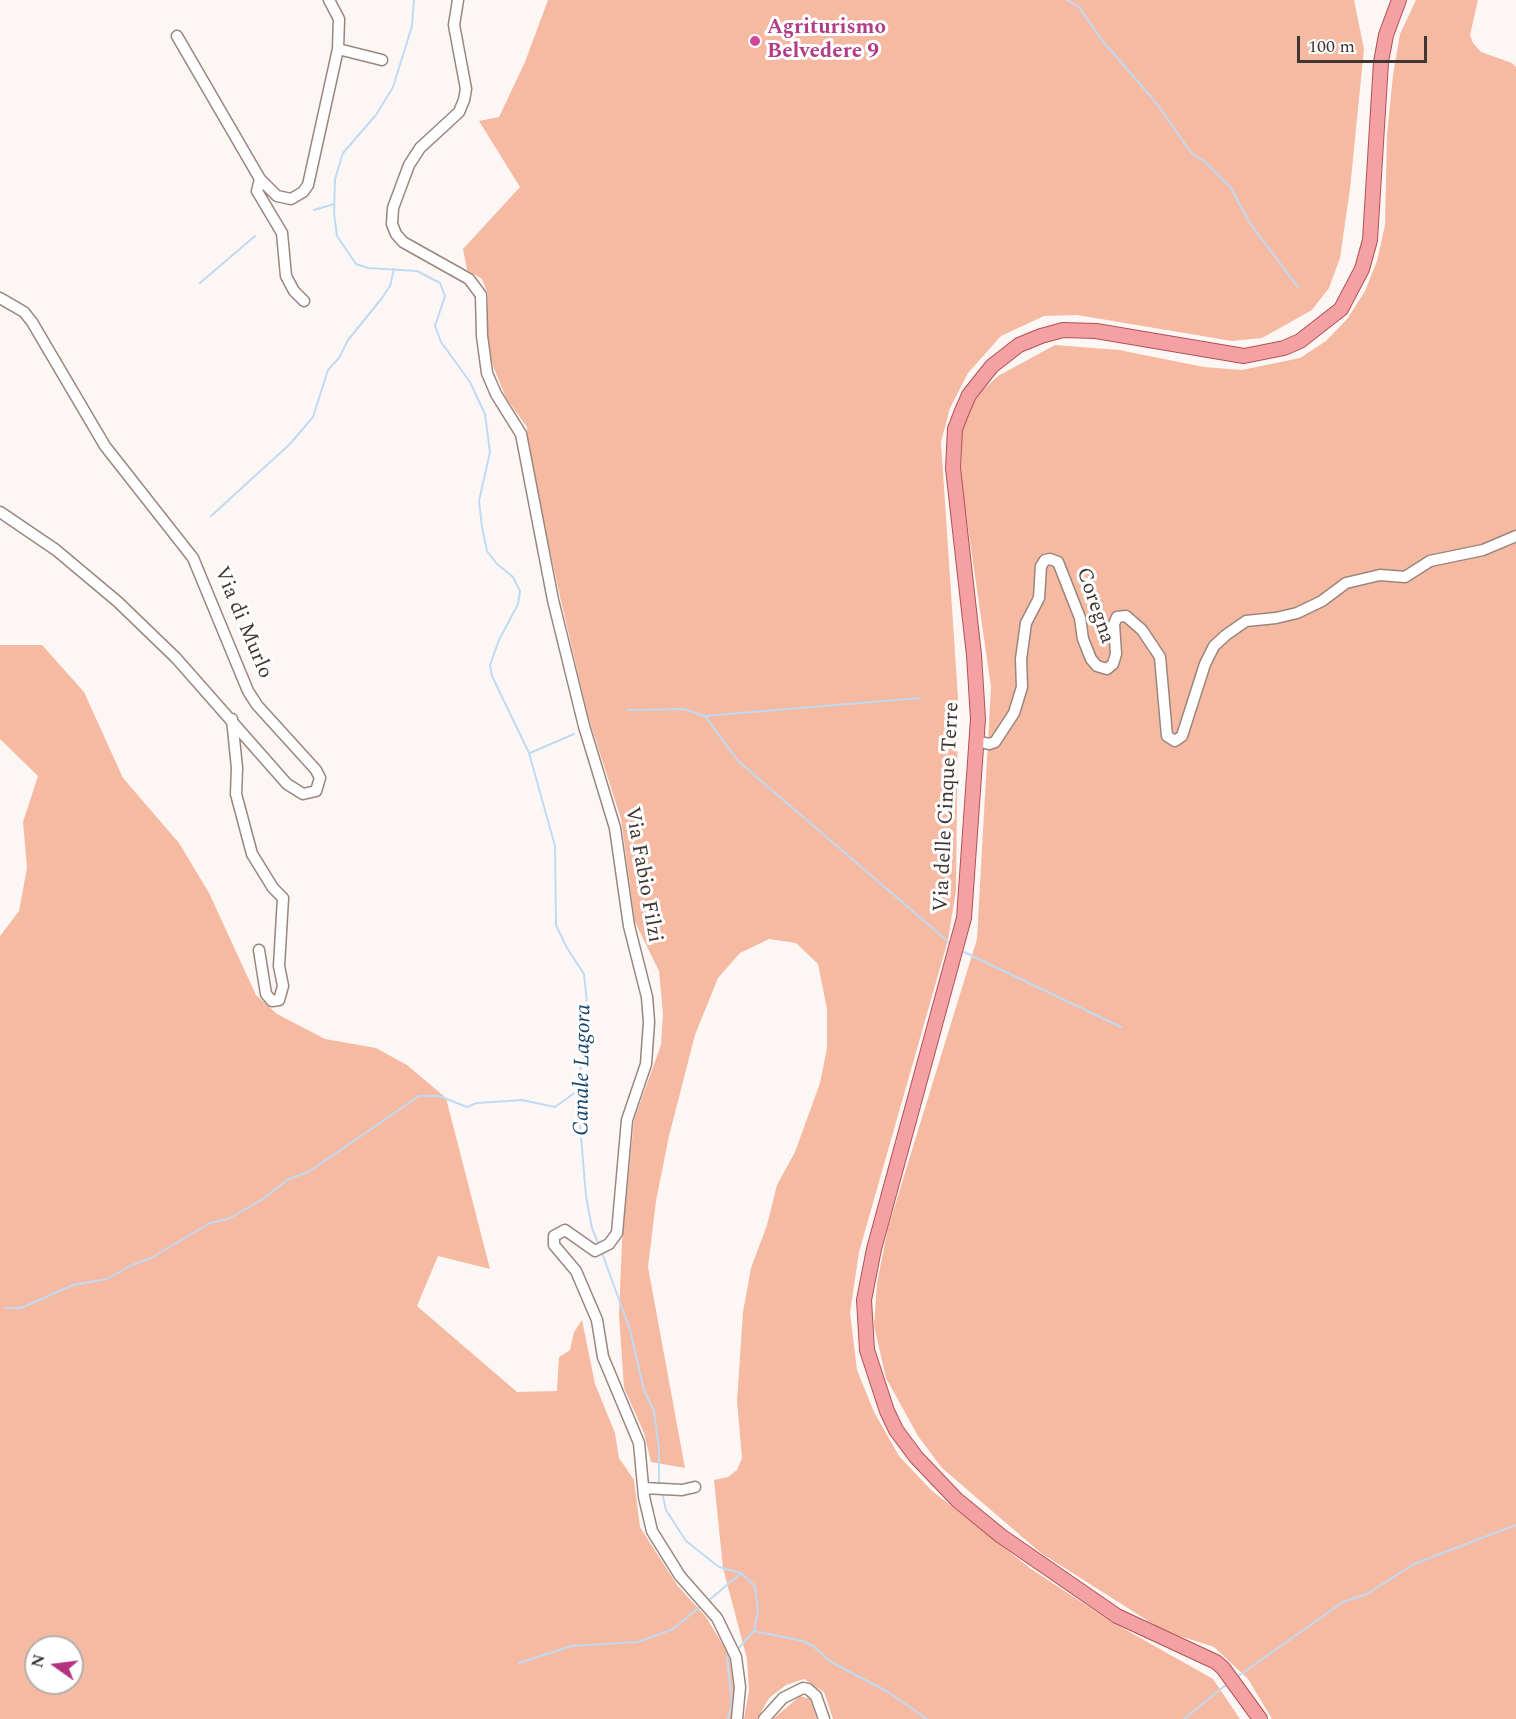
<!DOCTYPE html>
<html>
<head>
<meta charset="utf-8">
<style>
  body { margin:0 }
  #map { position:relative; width:1516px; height:1719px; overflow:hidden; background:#fcf7f5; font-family:Spectral,serif }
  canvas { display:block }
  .north { position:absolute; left:24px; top:1635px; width:60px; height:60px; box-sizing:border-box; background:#fff; border:2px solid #b3afad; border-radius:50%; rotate:284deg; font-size:16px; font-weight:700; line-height:24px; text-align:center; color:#403733 }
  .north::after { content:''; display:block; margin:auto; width:21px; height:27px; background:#b33380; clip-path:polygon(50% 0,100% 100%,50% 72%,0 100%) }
  .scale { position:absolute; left:1297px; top:36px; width:130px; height:27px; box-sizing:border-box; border:3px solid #403733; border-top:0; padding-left:8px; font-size:18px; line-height:21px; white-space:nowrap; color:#403733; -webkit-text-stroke:4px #fff; paint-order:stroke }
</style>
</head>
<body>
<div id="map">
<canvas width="1516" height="1719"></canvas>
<div class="north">N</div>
<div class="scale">100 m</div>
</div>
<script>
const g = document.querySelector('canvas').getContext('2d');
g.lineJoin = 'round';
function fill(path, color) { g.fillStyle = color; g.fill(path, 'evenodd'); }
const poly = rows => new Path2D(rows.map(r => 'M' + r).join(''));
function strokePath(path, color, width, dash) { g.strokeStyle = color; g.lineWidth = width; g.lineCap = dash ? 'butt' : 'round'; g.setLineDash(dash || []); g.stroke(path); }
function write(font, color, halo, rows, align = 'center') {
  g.font = font + ' Spectral,serif'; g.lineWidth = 6; g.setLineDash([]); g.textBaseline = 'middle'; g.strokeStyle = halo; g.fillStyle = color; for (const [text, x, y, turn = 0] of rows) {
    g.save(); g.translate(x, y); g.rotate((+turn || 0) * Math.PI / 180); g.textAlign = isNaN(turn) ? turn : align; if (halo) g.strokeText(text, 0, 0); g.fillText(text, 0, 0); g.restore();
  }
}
const green = poly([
  [548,0,1354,0,1364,49,1350,189,1340,258,1329,288,1312,310,1262,338,1232,341,1077,315,1044,316,1001,336,968,373,950,408,941,442,958,698,956,890,948,940,859,1252,850,1313,857,1370,874,1412,899,1456,931,1490,1031,1569,1112,1622,1213,1679,1240,1719,833,1719,824,1692,804,1679,786,1685,769,1698,757,1719,744,1719,749,1690,747,1659,723,1568,714,1480,728,1477,737,1470,742,1458,737,1401,743,1312,751,1268,767,1225,777,1185,795,1152,820,1083,827,1048,827,1009,818,964,796,943,769,939,740,953,718,978,695,1035,669,1136,656,1201,648,1267,685,1468,651,1462,644,1433,624,1388,619,1315,622,1242,634,1120,661,1045,663,1014,659,971,635,922,621,819,588,716,561,601,528,450,527,427,506,398,493,366,487,337,488,294,482,279,467,270,463,249,520,187,479,121,499,117,525,62],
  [1416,0,1478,0,1470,35,1473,43,1481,52,1512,63,1516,67,1516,1719,1272,1719,1248,1679,1214,1647,1164,1631,1041,1553,942,1468,918,1436,886,1378,874,1326,877,1283,888,1228,977,939,991,687,961,479,962,430,968,410,982,391,998,376,1055,345,1119,350,1204,367,1242,370,1300,358,1326,341,1348,318,1365,291,1377,261,1385,225,1387,135,1393,75,1400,34],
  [0,645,42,645,84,692,123,778,179,843,209,893,256,995,277,1014,325,1039,376,1048,407,1065,446,1098,490,1269,438,1256,417,1306,517,1392,557,1391,559,1357,570,1350,574,1332,582,1320,595,1384,615,1433,619,1458,634,1480,640,1527,677,1585,706,1617,729,1655,734,1689,731,1719,0,1719,0,936,19,911,27,868,23,822,38,776,0,739],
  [36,1647,72,1647,72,1683,36,1683],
  [800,1696,810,1699,817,1719,773,1719]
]);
const stream = poly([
  [414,0,412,26,393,87,376,115,343,153,335,179,334,213,337,236,356,264,368,268,417,271,440,283,445,296,435,326,441,342,470,382,485,414,490,452,479,501,482,527,487,551,497,564,513,577,520,591,518,604,499,640,490,665,492,676,529,753,555,846,556,925,567,948,584,974,588,1013,579,1081,580,1125,586,1196,592,1228,599,1245],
  [1067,0,1079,7,1101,39,1157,104,1192,154,1204,161,1231,188,1249,222,1298,287],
  [314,210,334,204],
  [200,283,255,236],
  [211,516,290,444,313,417,328,370,339,358,348,340,382,298,390,286,394,269],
  [628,710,684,709,705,716,920,698],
  [705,716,738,761,951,944],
  [530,753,574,734],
  [964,952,1121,1027],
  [601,1250,630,1330,644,1390,654,1411,659,1449,659,1484],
  [6,1308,21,1308,73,1285,107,1279,130,1266,151,1258,210,1223,228,1219,263,1199,287,1180,310,1171,419,1096,439,1096,467,1107,477,1103,522,1100,555,1107,580,1089],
  [662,1492,666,1510,686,1541,719,1567,741,1573,755,1586,758,1611,754,1631,737,1650],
  [708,1601,740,1574],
  [754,1631,803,1641,813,1646,831,1662,888,1692,927,1719],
  [519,1663,572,1646,638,1642,673,1629,701,1606],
  [1237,1677,1343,1602,1367,1594,1414,1564,1516,1525],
  [728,1719,732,1704,727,1658,731,1655],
  [1184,1719,1227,1684]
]);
const minor = poly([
  [458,0,454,25,466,89,464,100,459,112,420,148,409,165,393,208,392,224,396,234,403,242,469,279,481,295,482,336,487,373,496,394,521,434,553,600,584,726,615,828,629,926,647,997,649,1022,646,1064,627,1120,617,1233,609,1244,595,1251,565,1230,554,1236,554,1245,576,1271,597,1320,603,1357,639,1443,644,1497,652,1531,680,1576,717,1618,736,1657,740,1687,737,1719],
  [177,36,260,179,277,196,291,199,303,192,308,185,338,49,339,19,329,0],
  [338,49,382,60],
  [260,179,257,191,282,233,286,276,294,291,304,301],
  [0,298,24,312,32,322,105,446,193,558,248,691,257,705,316,770,320,778,316,791,303,794,287,784,176,658,118,602,56,550,0,512],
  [232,719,237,768,236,794,252,854,273,888,283,898,279,966,283,986,279,1000,272,1001,266,994,259,950],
  [977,741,989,744,995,742,1014,713,1022,687,1021,659,1026,623,1039,598,1041,566,1045,560,1050,559,1058,562,1080,618,1083,639,1091,659,1097,666,1107,669,1113,664,1116,654,1114,624,1117,617,1126,616,1142,630,1160,657,1167,736,1175,741,1182,736,1205,664,1214,646,1226,635,1246,621,1276,618,1297,613,1322,601,1346,583,1380,575,1405,577,1430,561,1483,550,1516,536],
  [644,1488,682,1490,695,1487],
  [764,1719,783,1698,803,1688,808,1689,816,1696,824,1719]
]);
const major = poly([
  [1260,1719,1223,1668,1216,1662,1117,1616,1001,1536,957,1500,916,1457,896,1430,887,1411,867,1350,864,1300,874,1249,964,918,978,719,974,655,953,468,955,429,962,411,969,395,992,366,1019,345,1041,336,1063,330,1096,331,1244,356,1284,348,1300,341,1341,309,1362,269,1370,240,1381,62,1386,35,1399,0]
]);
const markers = [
  [755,41,6,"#d1479c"]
];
const hotelNames = [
  ["Agriturismo",767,29],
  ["Belvedere 9",767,53]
];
const streetNames = [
  ["Coregna",1094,606,71],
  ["Via di Murlo",242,623,67],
  ["Via delle Cinque Terre",948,807,-87],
  ["Via Fabio Filzi",642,875,80]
];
const waterNames = [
  ["Canale Lagora",584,1070,-89]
];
fill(green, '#f5baa1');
strokePath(stream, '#c0daf3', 2);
strokePath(minor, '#9b867d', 13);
strokePath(major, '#b15254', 16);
strokePath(minor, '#fff', 10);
strokePath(major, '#f5a0a3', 14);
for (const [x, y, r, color] of markers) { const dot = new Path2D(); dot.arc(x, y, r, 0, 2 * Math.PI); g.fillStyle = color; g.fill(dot); strokePath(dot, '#fff', 2); }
write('bold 21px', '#b23c85', '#fff', hotelNames, 'left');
write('21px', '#403733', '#fff', streetNames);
write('italic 22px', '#16466d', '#fff', waterNames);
</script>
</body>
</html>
